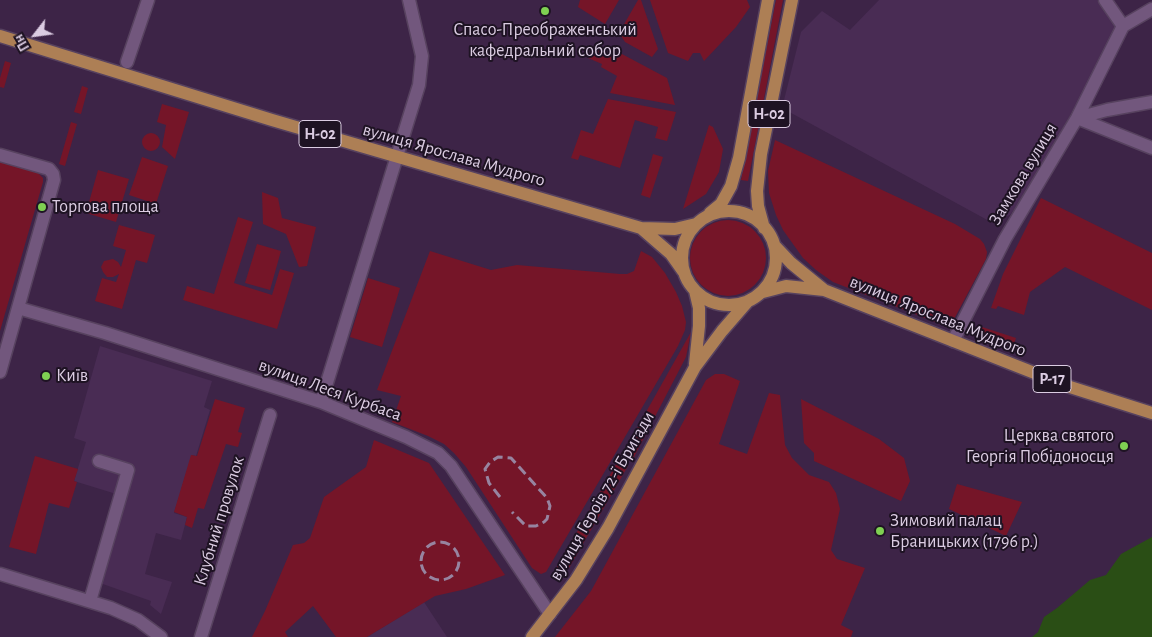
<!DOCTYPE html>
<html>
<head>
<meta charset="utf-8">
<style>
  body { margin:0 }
  #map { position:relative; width:1152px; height:637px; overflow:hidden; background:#3d2447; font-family:"Alegreya Sans",sans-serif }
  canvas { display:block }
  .north { position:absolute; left:10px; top:10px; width:50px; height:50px; -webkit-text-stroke:4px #1e1323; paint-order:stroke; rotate:240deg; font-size:14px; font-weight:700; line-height:20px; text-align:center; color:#dbcce2 }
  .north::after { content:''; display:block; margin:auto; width:18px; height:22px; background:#dbcce2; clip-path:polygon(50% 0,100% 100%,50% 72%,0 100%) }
</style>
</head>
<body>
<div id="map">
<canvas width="1152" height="637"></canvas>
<div class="north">Пн</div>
</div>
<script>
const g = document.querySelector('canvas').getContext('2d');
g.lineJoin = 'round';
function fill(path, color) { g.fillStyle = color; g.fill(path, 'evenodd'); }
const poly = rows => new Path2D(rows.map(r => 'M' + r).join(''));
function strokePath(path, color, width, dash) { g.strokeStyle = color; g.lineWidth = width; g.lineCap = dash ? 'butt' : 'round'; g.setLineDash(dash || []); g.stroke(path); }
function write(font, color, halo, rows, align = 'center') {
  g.font = font + ' "Alegreya Sans",sans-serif'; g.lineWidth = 4; g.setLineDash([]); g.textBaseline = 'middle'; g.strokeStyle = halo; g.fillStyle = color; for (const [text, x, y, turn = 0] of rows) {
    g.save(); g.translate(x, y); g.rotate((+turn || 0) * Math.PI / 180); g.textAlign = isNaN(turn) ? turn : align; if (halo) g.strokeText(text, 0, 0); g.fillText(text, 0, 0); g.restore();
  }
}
const built = poly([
  [879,0,1097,0,1116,27,1111,43,1026,193,1010,215,991,222,782,108,801,32,822,11,850,30],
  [100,346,212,381,204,407,210,410,196,456,192,455,174,513,187,517,181,540,156,533,145,574,172,582,161,614,150,605,151,601,100,583,126,497,74,481,86,442,74,438],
  [424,602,447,637,367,637]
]);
const green = poly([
  [580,0,619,0,605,24,578,7],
  [638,0,641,0,658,49,652,57,625,42,619,33],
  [650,0,747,0,750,7,736,27,704,61,700,53,693,53,688,61,668,53],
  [776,0,783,0,748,181,741,180],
  [594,46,608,54,615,54,620,53,667,78,675,105,610,93,617,76,601,67,602,64,588,58],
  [5,61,11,63,4,88,0,87,0,78],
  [82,86,88,88,81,114,74,112],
  [608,99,676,112,667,141,655,138,658,127,635,120,620,168,580,155,578,160,571,158,581,130,593,134],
  [162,104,189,112,175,159,162,147,166,125,157,122],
  [71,122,77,124,65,166,59,164],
  [709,125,713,127,723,149,719,172,706,194,683,209],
  '142 142a9 9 0 1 1 18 0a9 9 0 1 1-18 0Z',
  [775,140,955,224,980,239,984,244,987,252,986,259,953,321,949,324,943,325,833,282,816,270,803,258,783,230,776,215,769,193,768,171],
  [653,154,663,157,650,198,641,195],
  [142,157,168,166,156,204,129,195],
  [0,162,38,173,43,178,43,182,0,331],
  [98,170,129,179,116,222,86,213],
  [262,192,278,198,282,218,316,227,307,266,299,267,286,234,263,224],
  [1041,198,1152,253,1152,310,1065,267,1030,292,1024,315,998,306,996,309,991,308,1003,274],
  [238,217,253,222,234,283,272,295,280,269,294,273,277,329,183,300,187,286,214,294],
  '690 258a38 38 0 1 1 76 0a38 38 0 1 1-76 0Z',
  [119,225,155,235,147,263,136,260,122,309,95,301,102,278,116,282,119,274,113,277,107,277,103,272,101,267,104,261,113,259,118,262,121,267,126,250,113,246],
  [257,244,281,251,270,290,245,283],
  [430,251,491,270,517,265,620,274,627,274,634,271,641,251,652,257,665,273,676,292,682,306,686,322,685,330,678,346,546,572,541,574,532,568,466,467,454,453,444,444,428,436,392,422,401,396,377,390],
  [368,278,400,288,382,347,350,337],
  [979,326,1016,338,1013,347,977,332],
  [691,332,686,357,633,459,623,453],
  [715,374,724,374,740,381,719,444,747,454,769,393,780,395,785,445,792,458,809,475,829,482,836,493,840,509,831,550,837,559,865,568,841,625,853,631,851,637,555,637,591,591,706,380],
  [215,399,245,408,238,432,242,433,238,447,226,444,204,509,198,508,192,528,185,525,187,517,174,512,191,455,197,456],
  [801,399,879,439,904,458,910,481,901,501,814,461,814,453,804,443],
  [374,440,429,463,505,575,466,589,435,596,367,637,336,637,313,606,285,632,288,637,252,637,265,611,293,545,304,543,310,538,324,497,366,467],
  [35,456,78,469,74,481,77,482,69,508,49,503,36,554,9,547],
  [618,461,628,466,569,568,560,575,551,577],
  [957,484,1022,502,1006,536,949,509]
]);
const water = poly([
  [1152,537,1152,637,1032,637,1038,632,1044,617,1057,608,1090,580,1106,575,1121,554]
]);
const minor = poly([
  [1123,26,1152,9],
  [127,62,148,0],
  [1077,118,1152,148],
  [1077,118,1107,110,1152,102],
  [0,155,49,169,53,174,54,180,0,372],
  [18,308,105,333,321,402,406,437,438,453,451,466,550,614],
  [953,341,1005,239,1077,118,1123,26,1105,0],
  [321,402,419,85,422,56,409,0],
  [0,574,111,608,138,620,161,637],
  [90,601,128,470,99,461],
  [201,637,270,415]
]);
const major = poly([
  [0,36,272,120,641,228,675,229,696,224],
  '682 258a47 47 0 1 1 94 0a47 47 0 1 1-94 0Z',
  [710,213,721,204,731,186,739,158,768,0],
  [641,228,671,254,683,271],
  [764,228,758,206,757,191,761,154,792,0],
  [775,246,791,263,824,290],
  [763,292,786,286,824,290,1070,387,1152,413],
  [695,364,699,326,699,308,695,291],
  [532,637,576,580,608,528,695,367,722,331,748,301]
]);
const rail = poly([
  [500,497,489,483,485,469,490,462,498,457,511,458,547,498,550,506,547,519,544,522,536,526,526,526,512,512],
  '421 561a19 19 0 1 1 38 0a19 19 0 1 1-38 0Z'
]);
const markers = [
  [545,11,5,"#7fd052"],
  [42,207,5,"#7fd052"],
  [46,376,5,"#7fd052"],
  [1124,446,5,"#7fd052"],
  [880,531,5,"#7fd052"]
];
const shields = [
  [769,114,42],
  [320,134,42],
  [1052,379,38]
];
const shieldNames = [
  ["Н-02",769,114],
  ["Н-02",320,134],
  ["Р-17",1052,379]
];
const poiNames = [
  ["Спасо-Преображенський",545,30,"center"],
  ["кафедральний собор",545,51,"center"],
  ["Торгова площа",52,207],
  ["Київ",56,376],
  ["Церква святого",1114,436,"right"],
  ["Георгія Побідоносця",1114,457,"right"],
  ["Зимовий палац",890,521],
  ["Браницьких (1796 р.)",890,542]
];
const streetNames = [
  ["вулиця Ярослава Мудрого",454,155,16],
  ["Замкова вулиця",1023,174,-59],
  ["вулиця Ярослава Мудрого",938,316,22],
  ["вулиця Леся Курбаса",330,390,20],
  ["вулиця Героїв 72-ї Бригади",602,496,-60],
  ["Клубний провулок",219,521,-73]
];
fill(built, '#492c54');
fill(green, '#751528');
fill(water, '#2a4e15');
strokePath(minor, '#57425f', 15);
strokePath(major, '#57425f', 15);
strokePath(minor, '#72577d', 12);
strokePath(major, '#ad7f55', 12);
strokePath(rail, '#9784a0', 3, [10, 5]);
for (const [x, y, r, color] of markers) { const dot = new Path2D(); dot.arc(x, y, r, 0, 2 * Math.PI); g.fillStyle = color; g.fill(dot); strokePath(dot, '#1e1323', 2); }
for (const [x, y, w] of shields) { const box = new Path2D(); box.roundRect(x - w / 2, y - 13.5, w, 27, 4); g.fillStyle = '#1e1323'; g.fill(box); strokePath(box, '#dbcce2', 1); }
write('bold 16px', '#dbcce2', null, shieldNames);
write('18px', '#dbcce2', '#1e1323', poiNames, 'left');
write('18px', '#dbcce2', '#1e1323', streetNames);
</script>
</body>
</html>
